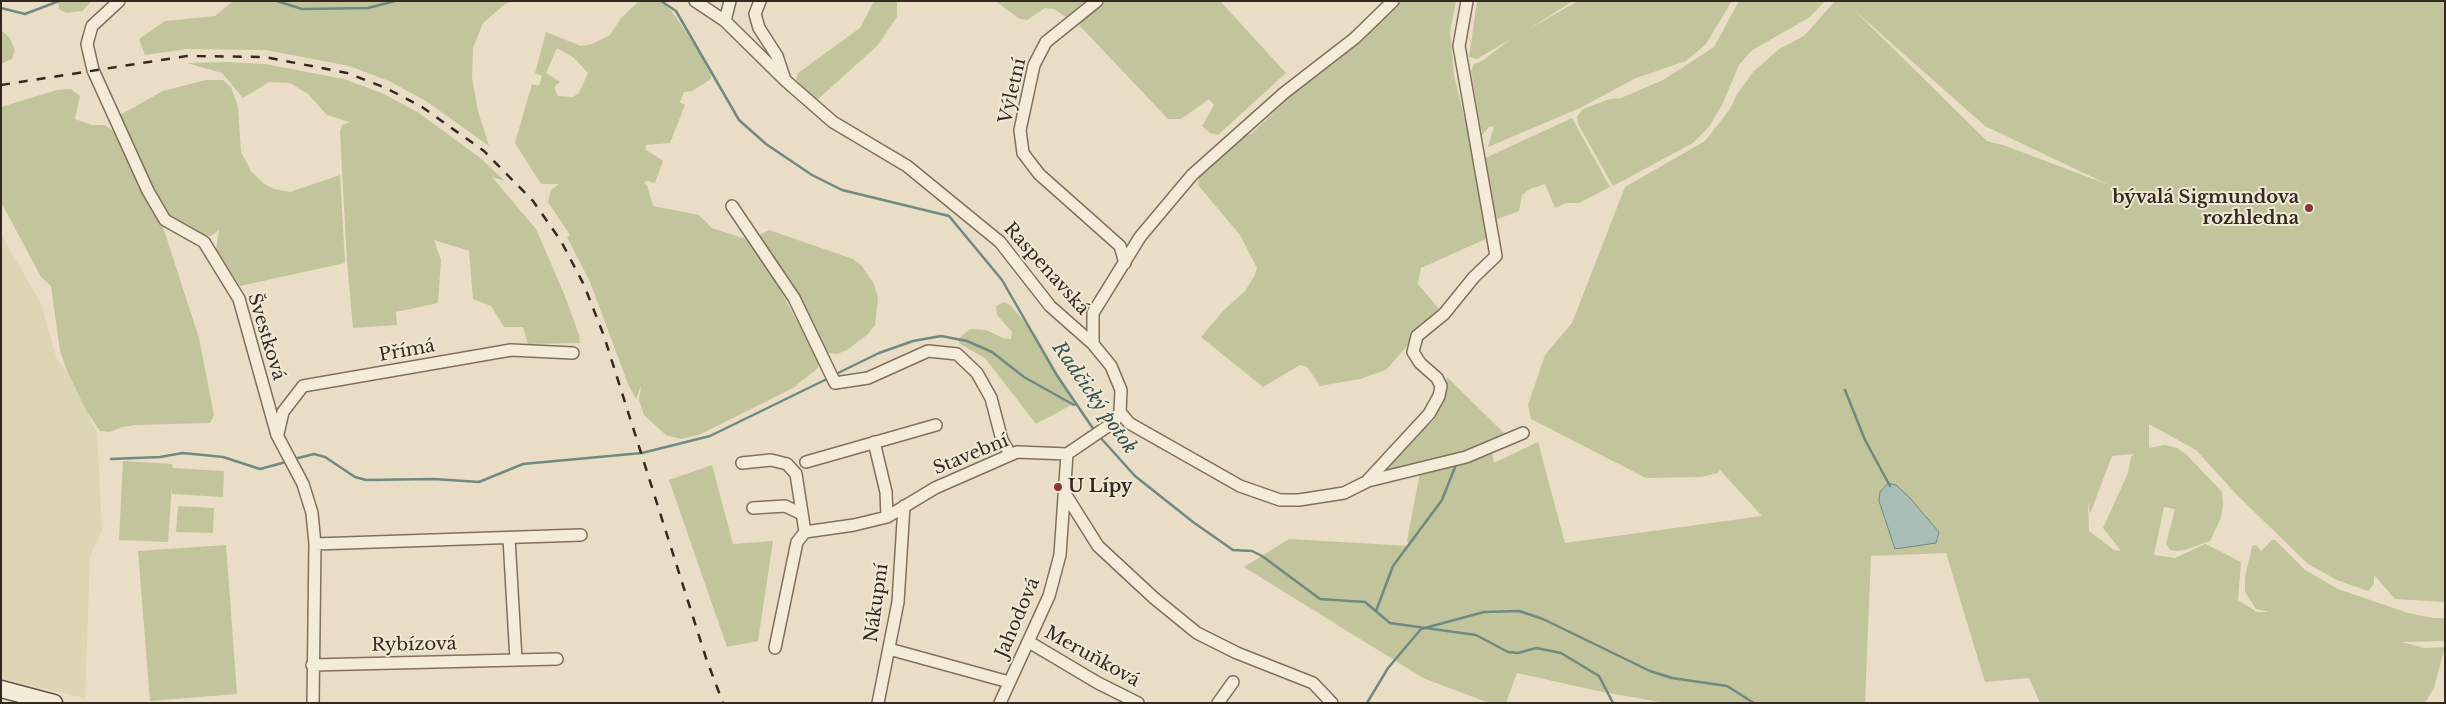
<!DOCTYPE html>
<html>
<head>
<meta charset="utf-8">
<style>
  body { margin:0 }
  #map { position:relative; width:2446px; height:704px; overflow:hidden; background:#e9ddc6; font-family:"Libre Baskerville",serif }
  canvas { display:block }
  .frame { position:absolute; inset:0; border:2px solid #342920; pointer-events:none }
</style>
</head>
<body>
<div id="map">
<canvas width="2446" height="704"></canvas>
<div class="frame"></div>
</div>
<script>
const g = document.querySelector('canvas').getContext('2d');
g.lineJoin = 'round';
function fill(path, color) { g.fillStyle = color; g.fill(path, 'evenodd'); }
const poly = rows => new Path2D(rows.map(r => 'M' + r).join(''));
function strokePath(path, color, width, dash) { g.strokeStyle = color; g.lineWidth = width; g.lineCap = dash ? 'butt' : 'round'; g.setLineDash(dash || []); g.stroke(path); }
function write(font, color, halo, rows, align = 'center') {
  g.font = font + ' "Libre Baskerville",serif'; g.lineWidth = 4; g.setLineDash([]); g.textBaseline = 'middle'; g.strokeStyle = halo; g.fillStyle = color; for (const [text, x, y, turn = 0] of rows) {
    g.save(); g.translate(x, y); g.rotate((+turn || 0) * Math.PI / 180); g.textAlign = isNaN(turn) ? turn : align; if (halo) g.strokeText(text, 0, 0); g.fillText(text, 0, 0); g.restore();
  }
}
const farmland = poly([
  [1,234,41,304,57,360,67,371,97,433,102,531,90,556,85,698,1,679]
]);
const green = poly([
  [58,1,92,1,82,11,66,13,59,9],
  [233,1,514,1,505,4,483,23,473,48,472,78,478,111,489,146,426,101,389,81,349,66,266,50,187,49,145,55,139,39,165,21,215,16],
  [639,1,661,1,671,10,707,63,710,71,711,79,692,91,684,92,680,102,685,105,670,143,646,145,645,149,663,161,655,183,646,181,644,184,647,185,653,206,699,215,712,228,746,239,778,286,818,360,818,368,793,388,701,434,681,439,666,435,644,415,639,400,641,386,636,399,628,384,590,282,567,237,570,235,548,202,551,190,559,184,541,184,515,143,532,84,539,86,542,76,535,73,546,32,581,46,592,44,610,35,621,18],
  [557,48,574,58,588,73,579,93,573,97,558,96,555,90,555,86,560,82,546,73],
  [874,1,897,1,897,17,877,46,817,100,796,81,798,73,860,28],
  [995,1,1086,1,1066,17,1054,9,1045,8,1027,20,1020,19],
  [1105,1,1220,1,1286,73,1218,135,1210,133,1202,126,1214,105,1209,99,1181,119,1168,119,1079,25,1080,22],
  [1394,1,1456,1,1450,32,1454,75,1472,149,1488,238,1421,268,1418,284,1439,309,1386,370,1360,379,1320,386,1307,367,1300,365,1263,387,1201,337,1224,310,1245,291,1255,275,1257,268,1240,235,1198,185,1199,177,1227,137,1251,134,1294,93,1317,66],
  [1477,1,1573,1,1527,30,1578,1,1732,1,1706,44,1686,61,1636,78,1580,108,1488,147,1494,126,1489,127,1482,135,1471,71,1474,64,1482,61,1511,39,1477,59,1469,57],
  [1739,1,1825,1,1810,17,1751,51,1739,65,1722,105,1709,127,1693,143,1613,186,1578,124,1577,117,1583,109,1610,99,1621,98,1663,80,1714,47],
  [1835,1,2445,1,2445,602,2395,599,2374,575,2374,584,2368,591,2337,580,2308,564,2236,494,2196,450,2149,424,2149,448,2165,445,2177,448,2186,454,2222,492,2223,505,2221,518,2210,541,2185,550,2176,551,2170,550,2166,544,2175,509,2164,507,2154,555,2175,558,2205,544,2212,547,2241,562,2238,600,2257,612,2269,612,2256,609,2250,600,2245,592,2245,577,2252,546,2256,545,2261,551,2272,540,2275,540,2305,570,2338,589,2408,613,2433,618,2445,618,2445,641,2402,642,2424,648,2445,647,2434,688,2425,703,2040,703,2029,678,1985,682,1946,553,1871,556,1865,703,1665,703,1598,691,1517,673,1506,703,1489,703,1423,678,1244,567,1289,539,1410,546,1407,541,1420,472,1492,451,1494,463,1538,442,1565,543,1762,516,1720,470,1718,473,1701,477,1646,478,1531,419,1528,405,1545,355,1572,323,1625,187,1705,141,1730,109,1737,94,1754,71,1779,49,1804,36],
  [1854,10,1985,126,2109,185,2006,146,1987,141],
  [2134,454,2131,457,2128,473,2103,528,2121,551,2114,550,2089,531,2088,501,2090,514,2112,456],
  [1,30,10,38,15,50,12,59,1,64],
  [228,62,265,64,344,79,384,94,419,113,479,157,505,181,492,177,536,229,565,296,579,335,580,343,528,344,523,327,504,327,491,306,473,299,469,251,434,240,441,260,438,303,396,312,397,325,353,328,347,261,340,132,342,125,350,122,327,115,308,94,290,83,269,82,243,98,222,73,187,63],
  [206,80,223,80,231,87,238,107,241,152,251,171,263,183,274,189,290,192,340,175,345,263,240,286,216,250,219,230,211,236,197,233,165,216,118,116,163,91],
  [71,89,80,96,75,119,92,125,105,125,114,132,153,213,162,224,199,338,214,415,210,423,135,425,122,427,110,432,100,431,87,412,67,371,60,351,51,286,41,277,1,202,1,107,57,90],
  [1572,118,1610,187,1579,203,1566,203,1555,208,1545,184,1530,189,1522,195,1519,211,1495,220,1483,159],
  [769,230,853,259,861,265,874,284,878,298,875,325,868,334,847,350,837,354,828,353,802,301,758,236],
  [1004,302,1010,305,1035,334,1075,403,1036,424,985,358,960,344,958,339,970,329,986,330,1003,338,1011,339,1012,332,997,315,996,306],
  [1447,377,1508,437,1462,455,1387,472,1385,466,1424,425,1430,424,1435,419],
  [123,461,172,464,173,468,224,471,223,497,172,494,172,484,168,542,119,540],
  [712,465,733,544,773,541,758,641,727,647,669,480],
  [178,506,214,508,213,533,176,532],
  [226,545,237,694,150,701,138,551]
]);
const water = poly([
  [1888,483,1896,485,1909,497,1939,532,1936,543,1895,549,1879,501,1880,492,1888,483]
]);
const stream = poly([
  [277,1,302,9,368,8,395,1],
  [661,1,676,11,739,120,766,144,812,175,842,190,949,216,1002,280,1056,374,1094,430],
  [1,8,25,14,59,1],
  [836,374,879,353,913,341,941,336,967,341,992,352,1024,377,1074,405],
  [1845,390,1865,440,1890,486],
  [1099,436,1135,476,1193,522,1233,550,1252,551,1262,556,1320,599,1365,602,1390,623,1476,635,1508,652,1518,653,1536,648,1561,653,1599,676,1613,703],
  [111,459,160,457,183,453,223,457,260,469,286,462],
  [294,459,314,454,325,457,355,477,366,480,434,479,479,482,523,464,642,453,710,436,829,378],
  [1376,611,1393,566,1442,500,1457,462],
  [1367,703,1388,668,1421,629,1484,612,1519,611,1543,619,1650,671,1672,678,1727,686,1754,703]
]);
const minor = poly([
  [119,1,92,26,87,44,93,70,148,191,165,220,204,242,239,299,277,435,303,484,312,513,315,544,313,703],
  [695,1,725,21,786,81,833,122,907,166,1000,242,1050,306,1093,344,1111,366,1121,390,1120,412,1129,423,1240,486,1280,500,1299,500,1344,493,1368,481,1466,457,1523,433],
  [760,1,755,14,759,28,777,56,785,80],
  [1097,1,1046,42,1034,65,1020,130,1023,153,1039,174,1120,246,1125,263],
  [725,21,730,1],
  [732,206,794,298,835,383,868,378,928,351,957,354,977,373,991,398,1002,440,1010,454],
  [1093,344,1093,313,1140,237,1192,175,1284,93,1355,38,1393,1],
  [278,434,283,412,303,386,511,350,573,353],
  [874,442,886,492,887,517],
  [806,462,936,425],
  [742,463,771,460,787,464,796,474,805,532],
  [1368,480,1429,414,1439,396,1441,386,1437,378,1420,363,1413,352,1417,336,1444,314,1474,277,1496,256,1459,46,1467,1],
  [1064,492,1098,546,1154,598,1197,633,1237,653,1313,683,1332,703],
  [753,508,785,506,802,514],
  [509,538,516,660],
  [315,544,581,535],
  [1029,642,1098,683,1138,703],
  [775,648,797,542,805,532,854,525,887,517,935,488,1017,452,1067,454,1114,422,1120,412],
  [889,649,1009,682],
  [312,665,557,659],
  [878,703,898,602,904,506],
  [1000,703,1049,596,1060,555,1067,454],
  [1218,703,1233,682]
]);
const secondary = poly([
  [1,689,54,703]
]);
const rail = poly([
  [1,85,187,56,265,57,347,73,386,88,422,107,484,151,533,201,561,241,584,285,604,336,706,658,723,703]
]);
const markers = [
  [2309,208,5,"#893539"],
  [1058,487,5,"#893539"]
];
const streetNames = [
  ["Výletní",1013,91,-77],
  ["Raspenavská",1046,269,48],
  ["Švestková",266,337,73],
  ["Přímá",407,351,-10],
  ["Stavební",971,455,-22],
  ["Nákupní",877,603,-82],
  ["Jahodová",1018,618,-67],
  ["Rybízová",414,645,-1],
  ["Meruňková",1092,657,29]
];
const poiNames = [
  ["bývalá Sigmundova",2299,198],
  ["rozhledna",2299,219],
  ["U Lípy",1068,487,"left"]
];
const waterNames = [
  ["Radčický potok",1094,398,55]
];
fill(farmland, '#ddd5b4');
fill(green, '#c2c59b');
fill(water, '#a7bdb6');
strokePath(water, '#6f8a82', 1);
strokePath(stream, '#6f8a82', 2.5);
strokePath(minor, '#82705e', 14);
strokePath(secondary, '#645141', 19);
strokePath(minor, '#f4ebd8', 11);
strokePath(secondary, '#f4ebd8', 16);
strokePath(rail, '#342920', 2.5, [9, 9]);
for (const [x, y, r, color] of markers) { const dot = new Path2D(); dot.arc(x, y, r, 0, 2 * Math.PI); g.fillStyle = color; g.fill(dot); strokePath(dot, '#f1e8d5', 2); }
write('18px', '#342920', '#f1e8d5', streetNames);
write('bold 18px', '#342920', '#f1e8d5', poiNames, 'right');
write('italic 19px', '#31524e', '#f1e8d5', waterNames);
</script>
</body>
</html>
